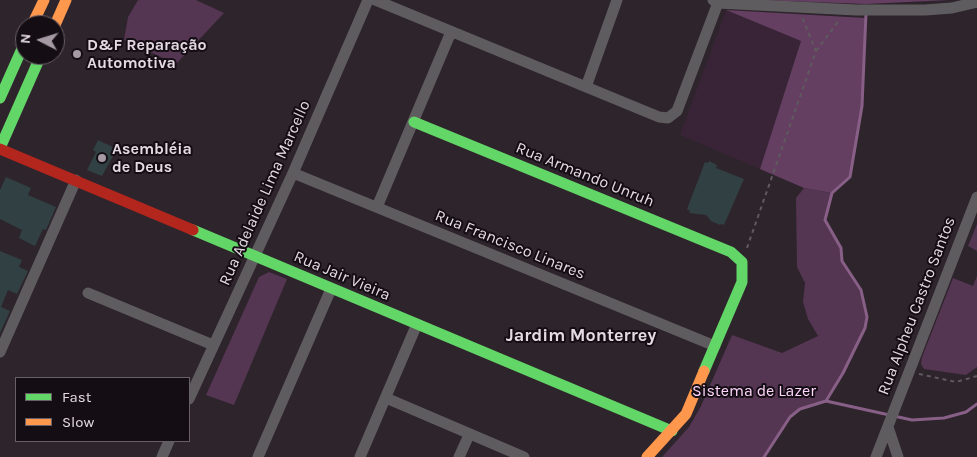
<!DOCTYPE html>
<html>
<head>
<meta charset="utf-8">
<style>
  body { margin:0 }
  #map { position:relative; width:977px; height:457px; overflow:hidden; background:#2e242c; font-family:Karla,sans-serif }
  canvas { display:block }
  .legend { position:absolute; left:15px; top:377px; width:175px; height:65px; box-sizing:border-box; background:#140d14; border:1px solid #685f67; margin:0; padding:6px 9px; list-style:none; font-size:15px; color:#e5dae4 }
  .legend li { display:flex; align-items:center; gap:10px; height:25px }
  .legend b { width:25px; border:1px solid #685f67 }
  .north { position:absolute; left:15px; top:15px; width:50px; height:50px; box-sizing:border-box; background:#140d14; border:1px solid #685f67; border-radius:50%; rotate:275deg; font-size:14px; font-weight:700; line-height:20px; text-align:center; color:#e5dae4 }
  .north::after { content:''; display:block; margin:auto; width:18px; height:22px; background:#a59aa4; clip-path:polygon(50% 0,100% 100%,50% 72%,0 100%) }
</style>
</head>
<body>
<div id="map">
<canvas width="977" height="457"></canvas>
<ul class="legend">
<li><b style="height:6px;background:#63d668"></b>Fast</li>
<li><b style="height:6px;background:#ff974d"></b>Slow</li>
</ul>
<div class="north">N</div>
</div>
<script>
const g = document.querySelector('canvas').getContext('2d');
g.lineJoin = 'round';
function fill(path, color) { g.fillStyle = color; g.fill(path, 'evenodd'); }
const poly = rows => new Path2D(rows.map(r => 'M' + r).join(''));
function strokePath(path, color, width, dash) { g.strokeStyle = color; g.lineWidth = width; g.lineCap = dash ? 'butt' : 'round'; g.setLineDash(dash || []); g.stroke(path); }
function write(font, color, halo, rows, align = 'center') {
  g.font = font + ' Karla,sans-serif'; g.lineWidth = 4; g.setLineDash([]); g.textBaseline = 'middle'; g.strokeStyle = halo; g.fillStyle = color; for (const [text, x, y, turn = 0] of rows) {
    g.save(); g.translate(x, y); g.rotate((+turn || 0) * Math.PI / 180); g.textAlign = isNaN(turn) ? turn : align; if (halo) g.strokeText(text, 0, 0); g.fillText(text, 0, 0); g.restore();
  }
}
const built = poly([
  [726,10,801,41,760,169,680,135]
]);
const green = poly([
  [138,0,196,0,224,13,176,64,124,40,128,17],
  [804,188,832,193,825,220,841,248,842,261,861,290,867,317,864,329,843,373,826,401,800,409,790,417,764,457,662,457,689,427,701,406,732,335,782,353,818,336,808,319,803,302,805,283,797,267,796,198],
  [977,224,977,251,968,246],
  [269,272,287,279,234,405,206,395,259,277],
  [977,276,977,367,966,375,924,369,921,364,922,357,953,278,973,286]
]);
const forest = poly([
  [759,0,949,0,866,4],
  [726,10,865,18,862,106,850,177,832,193,804,188,760,169,801,41]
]);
const stream = poly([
  [826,401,843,373,865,328,867,317,861,290,842,261,841,248,825,220,832,193,850,177,862,106,866,13],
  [764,457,790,417,800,409,826,401,912,420,944,418,966,412,977,404]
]);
const building = poly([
  [98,140,117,149,102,176,87,170,96,152,93,150],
  [709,161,717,165,716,168,744,179,724,225,721,224,720,225,711,221,706,215,689,213,690,211,687,209,705,162,708,163],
  [6,177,31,188,28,195,56,207,46,230,43,229,35,246,19,238,22,230,0,219,0,190],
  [0,251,22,260,19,267,28,271,17,294,8,290,1,307,10,311,0,333]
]);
const path = poly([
  [816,51,840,19],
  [747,248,816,51,802,17],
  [919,374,956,382,977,376]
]);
const street = poly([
  [375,0,659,117,668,118,677,111,719,0],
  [713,0,718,3,856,10,925,10,952,8,977,2],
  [586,87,617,0],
  [293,173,715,346],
  [377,207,451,32],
  [88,293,213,345],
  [0,352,76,180],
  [386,398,524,457],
  [189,399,293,173,368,0],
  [888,427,898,457],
  [162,457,169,441],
  [258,457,331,289],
  [360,457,417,324],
  [459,457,469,435],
  [876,457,977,197]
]);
const fast = poly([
  [0,98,25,42],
  [414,122,731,252,742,262,742,282,704,371],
  [0,148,41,55],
  [193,230,672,431]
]);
const slow = poly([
  [32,25,44,0],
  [55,25,66,0],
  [647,457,686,414,704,371]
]);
const jam = poly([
  [0,149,193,230]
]);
const markers = [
  [77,54,5,"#a59aa4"],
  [102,158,5,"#a59aa4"]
];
const poiNames = [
  ["D&F Reparação",87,45],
  ["Automotiva",87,63],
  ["Asembléia",112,149],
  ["de Deus",112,167]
];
const streetNames = [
  ["Rua Armando Unruh",585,175,22],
  ["Rua Adelaide Lima Marcello",265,193,-66],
  ["Rua Francisco Linares",510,245,22],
  ["Rua Jair Vieira",342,276,23],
  ["Rua Alpheu Castro Santos",917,306,-69]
];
const parkNames = [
  ["Sistema de Lazer",754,391]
];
const neighbourhoodNames = [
  ["Jardim Monterrey",581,336]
];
fill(built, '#382436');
fill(green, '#543552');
fill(forest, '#643f62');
strokePath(stream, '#885f86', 3);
fill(building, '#304043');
strokePath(path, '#5f5a5e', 2, [4, 4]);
strokePath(street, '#5f5c5f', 11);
strokePath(fast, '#63d668', 11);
strokePath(slow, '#ff974d', 11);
strokePath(jam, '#b3261e', 11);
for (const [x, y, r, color] of markers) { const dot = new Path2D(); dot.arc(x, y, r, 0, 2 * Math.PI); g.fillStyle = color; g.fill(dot); strokePath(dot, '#140d14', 2); }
write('bold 16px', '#e5dae4', '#140d14', poiNames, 'left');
write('16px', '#e5dae4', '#140d14', streetNames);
write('16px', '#fed5fb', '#140d14', parkNames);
write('bold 18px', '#e5dae4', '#140d14', neighbourhoodNames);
</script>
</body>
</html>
